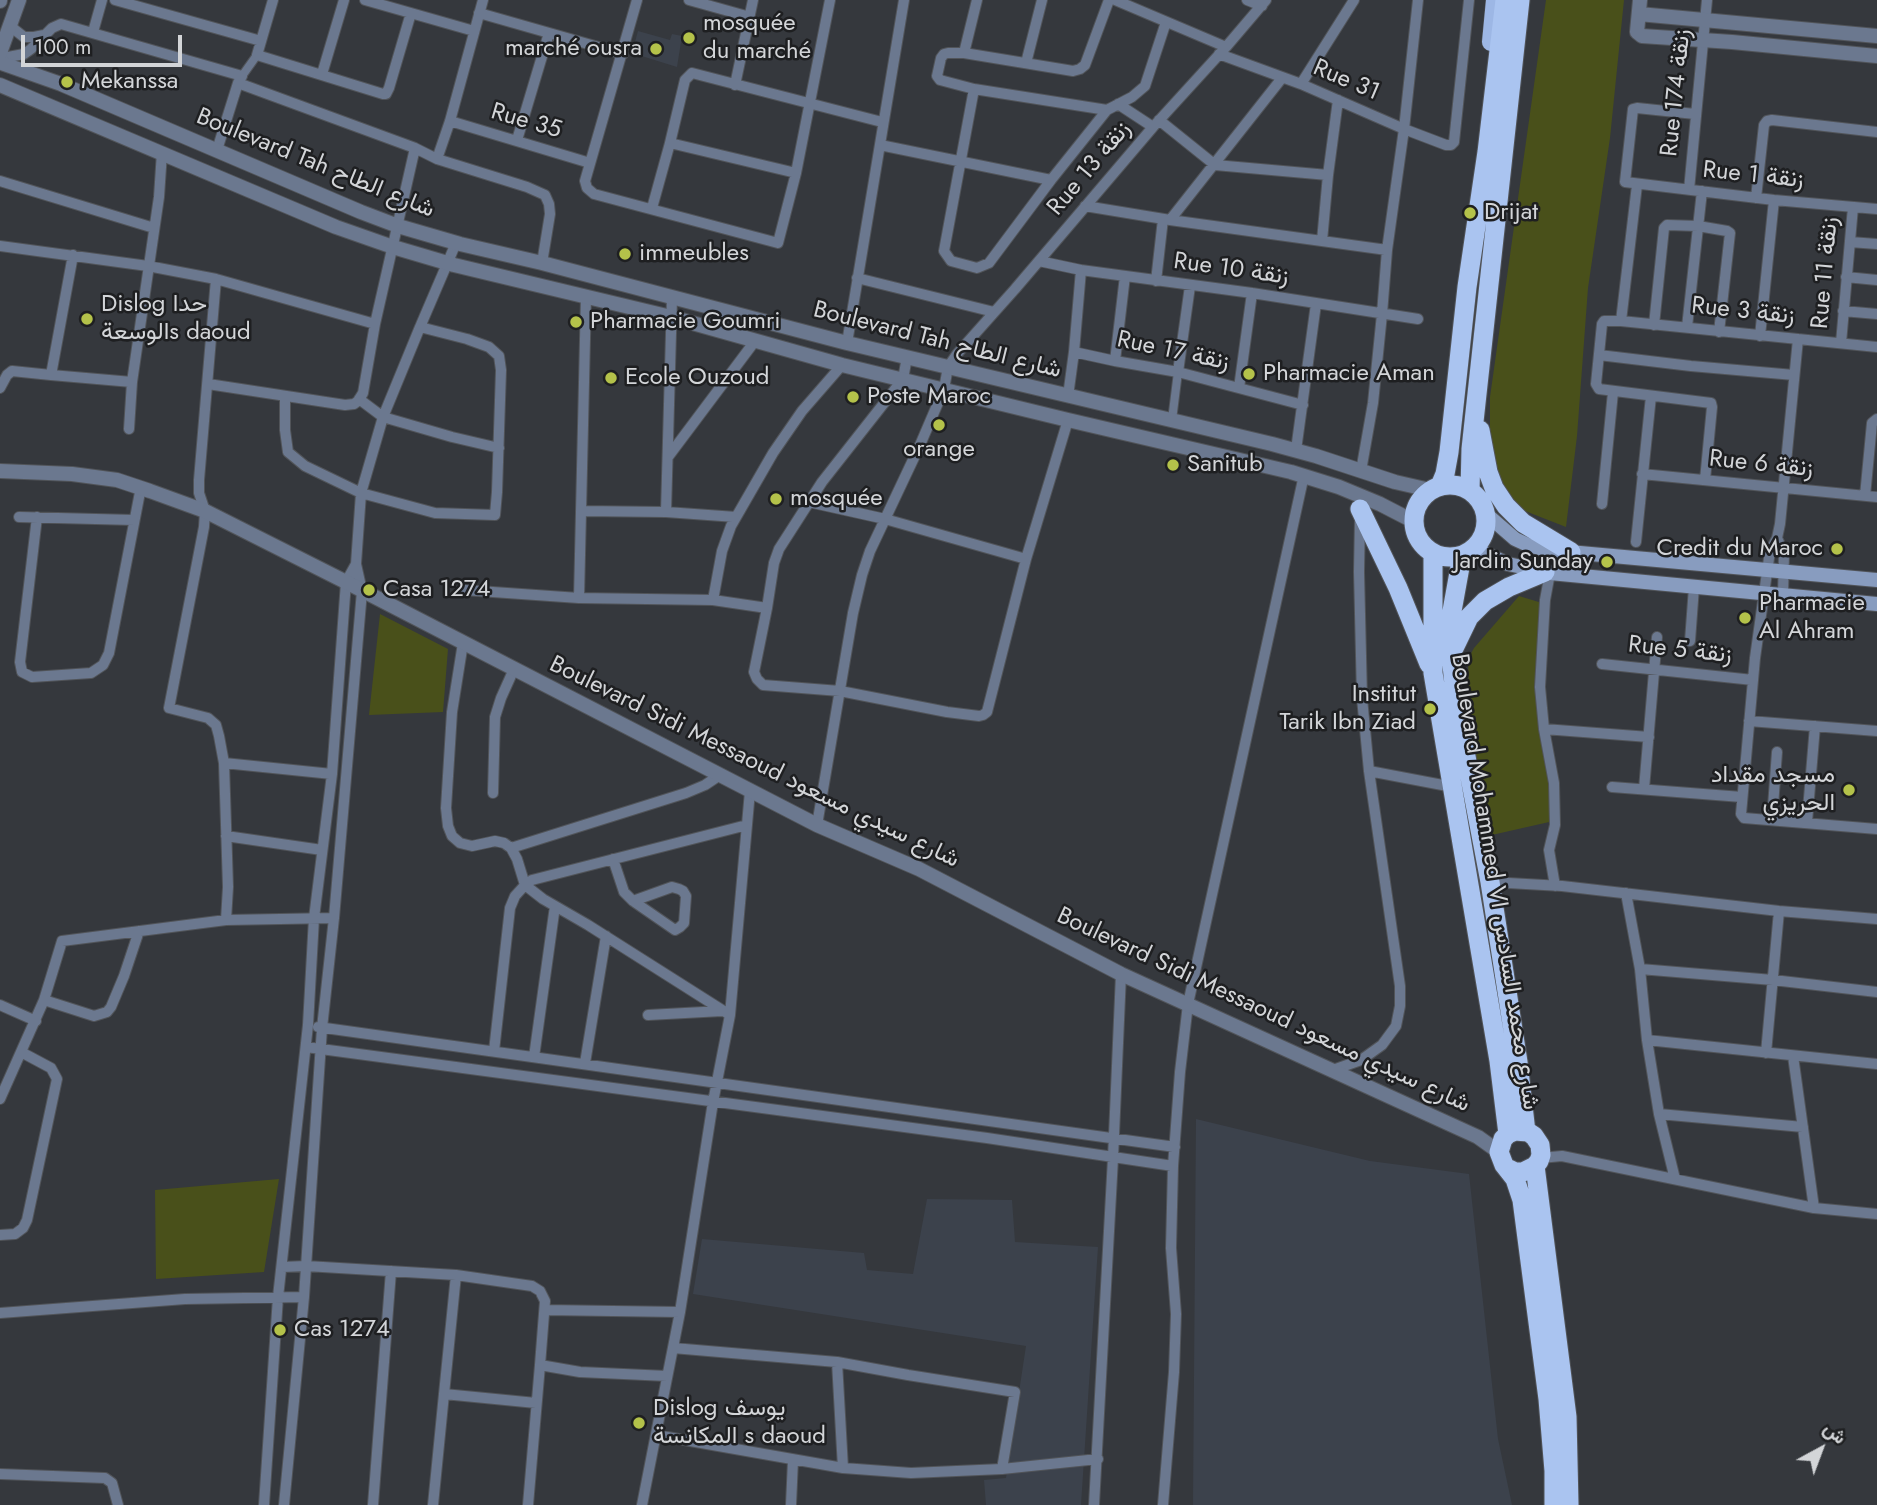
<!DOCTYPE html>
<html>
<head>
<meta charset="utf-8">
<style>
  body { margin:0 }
  #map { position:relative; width:1877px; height:1505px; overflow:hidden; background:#35383d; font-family:Jost,Vazirmatn,sans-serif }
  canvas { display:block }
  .north { position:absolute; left:1786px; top:1414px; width:70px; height:70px; -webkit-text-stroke:5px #1e1f21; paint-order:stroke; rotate:41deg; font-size:19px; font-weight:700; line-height:28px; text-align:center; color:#d3d5d8 }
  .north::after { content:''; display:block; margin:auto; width:24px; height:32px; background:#d3d5d8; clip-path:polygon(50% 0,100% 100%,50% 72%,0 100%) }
  .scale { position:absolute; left:21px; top:35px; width:161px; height:32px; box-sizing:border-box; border:4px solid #d3d5d8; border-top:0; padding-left:9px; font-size:21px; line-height:24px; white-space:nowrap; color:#d3d5d8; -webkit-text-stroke:5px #1e1f21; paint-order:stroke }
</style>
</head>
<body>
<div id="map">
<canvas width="1877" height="1505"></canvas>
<div class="north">ش</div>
<div class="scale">100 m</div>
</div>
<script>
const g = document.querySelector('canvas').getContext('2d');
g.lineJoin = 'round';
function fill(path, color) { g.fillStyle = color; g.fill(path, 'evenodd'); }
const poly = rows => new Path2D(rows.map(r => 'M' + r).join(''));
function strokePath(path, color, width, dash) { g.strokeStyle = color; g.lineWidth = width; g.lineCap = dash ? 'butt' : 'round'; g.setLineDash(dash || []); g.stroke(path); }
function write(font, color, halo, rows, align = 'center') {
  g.font = font + ' Jost,Vazirmatn,sans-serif'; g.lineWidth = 5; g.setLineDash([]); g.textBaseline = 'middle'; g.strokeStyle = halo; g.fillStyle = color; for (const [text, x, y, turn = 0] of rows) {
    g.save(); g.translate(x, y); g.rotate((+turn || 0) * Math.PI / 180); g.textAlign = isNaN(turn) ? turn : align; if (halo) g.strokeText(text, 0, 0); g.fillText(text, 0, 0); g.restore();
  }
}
const built = poly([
  [638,31,670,40,672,34,682,36,677,67,632,53],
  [1196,1119,1370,1161,1469,1174,1498,1439,1512,1505,1193,1505],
  [927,1199,1012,1200,1015,1242,1098,1247,1081,1505,986,1505,984,1480,1006,1478,1026,1346,693,1294,702,1239,864,1253,867,1270,913,1274]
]);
const green = poly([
  [1546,0,1624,0,1610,138,1588,288,1577,436,1566,527,1520,509,1499,481,1490,433,1490,397],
  [1519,596,1542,603,1539,688,1558,820,1483,837,1470,750,1468,659,1474,648],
  [380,614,448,649,443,712,369,715],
  [279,1179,264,1272,156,1279,155,1190]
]);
const pedestrian = poly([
  [242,76,257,55],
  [1172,420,1178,372]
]);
const minor = poly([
  [115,0,261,41],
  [273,0,257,55,383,94,386,94,389,88,411,13],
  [365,0,474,31],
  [637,0,585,181,587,188,594,194,778,243,796,173,830,0],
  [689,0,750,17],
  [1115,0,1226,47],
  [1247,0,1262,6],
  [479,13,623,54],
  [10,26,24,37,34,37,44,35],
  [93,32,102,0],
  [964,53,977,0],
  [1219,54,1301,84,1404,129,1446,145,1451,145,1454,142,1469,0],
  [3,58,24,54,31,49,52,28,61,24,242,76,238,83,217,150],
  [1026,63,1042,0],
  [322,74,344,0],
  [238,83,415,148,437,159,450,121,483,0],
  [1301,84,1354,0],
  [735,85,753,0],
  [974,89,944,251,951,261,977,268,989,263,1051,180,1107,110,1132,97,1145,86,1166,22],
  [1118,104,1153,127],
  [1107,110,974,89,940,80,937,76,941,58,944,54,948,53,964,53,1073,71,1080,69,1085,65,1109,0],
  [1695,114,1637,108,1633,109,1625,182,1774,200,1877,209],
  [1159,120,1215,165,1328,175],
  [450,121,590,163],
  [517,140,549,33],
  [670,143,796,173],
  [880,145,1051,180],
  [437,159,527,187,545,195,549,204,550,214,542,263],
  [0,181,154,228],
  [1689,190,1707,0],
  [1756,198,1764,125,1767,121,1772,120,1877,132],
  [1085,206,1170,220,1387,250],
  [652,208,670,143,685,80,692,73,882,122],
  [1170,220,1282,78],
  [1322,241,1328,175,1338,100],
  [1850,242,1877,244],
  [0,246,148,266,216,279,375,324],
  [73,255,51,375,132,382,159,197,162,152],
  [1039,261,1081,270,1252,293,1418,319],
  [1846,277,1877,280],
  [857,278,994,312],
  [216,279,199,480,199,493,205,511,204,527,169,708,208,718,216,725,219,736,224,763,228,887,226,920],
  [1156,281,1163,219],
  [1843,311,1877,314],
  [1621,321,1637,185],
  [1654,325,1664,228,1667,225,1698,226,1727,231,1730,233,1719,332],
  [420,327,456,243],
  [1687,327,1702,191],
  [1760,336,1774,200],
  [1798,339,1780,524,1777,538,1770,551,1755,658,1741,814,1744,818,1877,829],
  [847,343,904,0],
  [1841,343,1853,207],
  [1074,352,1115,361,1178,372,1303,405],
  [1599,355,1691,366,1794,375],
  [907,357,903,379,822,482,779,549,774,563,767,608,754,672,757,679,763,685,840,691,947,712,979,716,983,715,987,712,1026,559,1068,420],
  [1115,361,1125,276],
  [1178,372,1190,286],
  [208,384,345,405,354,404,358,401,363,393,375,324,415,148],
  [0,388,7,375,12,371,51,375],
  [1239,388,1252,293],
  [285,396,285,430,288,452,305,466,361,493,435,513,495,515,497,492,501,370,499,356,489,347,467,339,420,327,383,417,452,437,499,448],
  [1068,396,1074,352,1081,270],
  [129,429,132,382],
  [1296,450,1316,304],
  [668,457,755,341],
  [1361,471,1373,403,1382,314,1387,250,1404,129,1418,0],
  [1642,474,1877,497],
  [1705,480,1712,407,1711,403,1599,389,1596,384,1602,324,1604,321,1621,321,1877,347],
  [1865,496,1872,423,1877,419],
  [809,502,885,519,1026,559],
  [1602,504,1613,392],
  [582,511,666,512,736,517],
  [666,512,672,297],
  [19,517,134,520],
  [37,517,20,662,22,672,32,677,91,673,103,665,109,653,141,487],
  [1777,538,1784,553,1783,595],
  [1636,542,1651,396],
  [1550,573,1545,600,1540,687,1544,729,1649,737],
  [464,590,579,598,713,600,767,608],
  [579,598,586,296],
  [713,600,722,551,731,526,773,453,802,411,842,365],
  [1690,641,1694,587],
  [463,643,452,712,446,808,448,826,452,836,460,843,472,846,495,841,504,843,511,848,517,859,525,885,543,899,588,925,730,1015],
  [1602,664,1753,680],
  [1749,721,1877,731],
  [1544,729,1554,783,1555,825,1549,850,1555,886],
  [224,763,332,774],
  [1369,771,1453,787],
  [1612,787,1742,797],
  [1644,789,1657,637],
  [493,793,495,717,501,698,514,669],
  [1772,820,1777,752],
  [1807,822,1815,726],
  [817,825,853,613,862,575,870,551,920,445,944,389,948,367,957,354,1015,289,1153,127,1226,47,1266,0],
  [226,836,322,850],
  [511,848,686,793,705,785,720,775],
  [613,859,624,892,633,901,675,930,680,927,684,923,686,896,683,891,679,889,672,887,633,901],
  [1490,882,1562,886,1779,911,1877,919],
  [1626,893,1640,969,1647,1040,1659,1114,1675,1179],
  [1640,969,1773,980,1877,992],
  [44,1000,94,1016,107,1012,111,1007,124,976,139,931],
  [0,1005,36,1021],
  [648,1015,722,1011],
  [318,1027,1175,1147],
  [1647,1040,1877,1064],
  [306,1047,987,1138,1173,1166],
  [494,1051,510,908,515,896,525,885,532,880,747,825],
  [1766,1053,1779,911],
  [1793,1056,1814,1208],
  [534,1057,555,906],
  [585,1063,606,936],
  [1333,1070,1361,1060,1382,1045,1396,1026,1400,1006,1400,986,1369,771,1362,698,1359,572,1360,516],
  [0,1099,44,1000,62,941,226,920,334,918],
  [1659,1114,1803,1127],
  [1540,1158,1562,1156,1814,1208,1877,1214],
  [0,1235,15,1234,23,1228,27,1220,57,1079,51,1068,21,1052],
  [282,1267,306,1266,456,1275,532,1286,540,1291,545,1301,540,1365,580,1372,667,1376],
  [456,1275,444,1394,536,1403],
  [545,1310,680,1312],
  [0,1313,185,1299,304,1297],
  [673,1348,837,1362,908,1375,1015,1392,1002,1469],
  [837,1362,843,1468],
  [656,1435,843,1468,911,1473,1002,1469,1098,1459],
  [0,1474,105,1478,112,1483,118,1505],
  [264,1505,278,1297,308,1025,314,918,332,774,346,582,356,564],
  [284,1505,304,1297,322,1028,334,918,362,591,356,564,361,493,383,417,359,399],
  [373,1505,391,1271],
  [433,1505,444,1394],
  [528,1505,540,1365],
  [642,1505,680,1312,713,1102,730,1015,750,791],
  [791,1505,793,1460],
  [1094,1505,1113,1158,1121,974],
  [1163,1505,1174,1372,1176,1314,1171,1248,1173,1166,1180,1072,1188,1004,1304,475]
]);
const tertiary = poly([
  [1640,0,1637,32,1642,36,1732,42,1877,56],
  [0,1,0,0],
  [1639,14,1877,36],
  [0,53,19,0],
  [4,64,61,84,361,212,398,226,460,244,542,263,847,343,1272,444,1316,456,1395,482,1430,490],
  [0,85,336,227,393,247,454,265,671,317,842,365,1068,420,1291,472,1339,487,1380,504,1413,521],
  [0,471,72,474,117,480,150,491,205,511,346,582,817,825,919,869,1121,974,1478,1137,1499,1152]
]);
const secondary = poly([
  [1485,513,1515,539,1528,545,1547,550,1877,580],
  [1474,548,1508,564,1550,573,1877,604]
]);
const primary = poly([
  [1491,42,1495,0]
]);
const trunk = poly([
  [1480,430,1488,472,1494,488,1506,506,1523,523,1571,552],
  '1414 521a36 36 0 1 1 72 0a36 36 0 1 1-72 0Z',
  [1440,486,1445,474,1449,452,1467,287,1487,152,1505,0],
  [1470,491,1471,449,1520,0],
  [1360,509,1398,588,1429,664],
  [1433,553,1433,673,1499,1061,1508,1134],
  [1462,556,1450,622,1451,655,1456,704,1490,882,1518,1062,1526,1132],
  [1454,648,1469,617,1485,601,1509,587,1545,572],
  [1535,1166,1567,1417,1569,1505],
  [1509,1169,1515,1172,1523,1172,1535,1166,1539,1161,1541,1155,1540,1145,1534,1136,1528,1132,1515,1131,1508,1134,1503,1139,1499,1152,1504,1165,1515,1179,1522,1200,1548,1399,1554,1471,1554,1505]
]);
const markers = [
  [689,38,7,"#b4c24a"],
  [656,49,7,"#b4c24a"],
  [67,82,7,"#b4c24a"],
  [1470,213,7,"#b4c24a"],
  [625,254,7,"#b4c24a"],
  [87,319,7,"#b4c24a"],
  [576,322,7,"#b4c24a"],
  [1249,374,7,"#b4c24a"],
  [611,378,7,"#b4c24a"],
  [853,397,7,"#b4c24a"],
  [939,425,7,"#b4c24a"],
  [1173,465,7,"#b4c24a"],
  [776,499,7,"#b4c24a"],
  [1837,549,7,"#b4c24a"],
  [1607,562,7,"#b4c24a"],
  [369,590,7,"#b4c24a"],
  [1745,618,7,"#b4c24a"],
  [1430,709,7,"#b4c24a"],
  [1849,790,7,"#b4c24a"],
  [280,1330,7,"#b4c24a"],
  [639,1423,7,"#b4c24a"]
];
const poiNames = [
  ["mosquée",703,24],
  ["du marché",703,52],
  ["marché ousra",642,49,"right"],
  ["Mekanssa",81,82],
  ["Drijat",1484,213],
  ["immeubles",639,254],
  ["Dislog حدا",101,305],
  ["الوسعةs daoud",101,333],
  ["Pharmacie Goumri",590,322],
  ["Pharmacie Aman",1263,374],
  ["Ecole Ouzoud",625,378],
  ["Poste Maroc",867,397],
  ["orange",939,450,"center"],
  ["Sanitub",1187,465],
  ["mosquée",790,499],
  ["Credit du Maroc",1823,549,"right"],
  ["Jardin Sunday",1593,562,"right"],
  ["Casa 1274",383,590],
  ["Pharmacie",1759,604],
  ["Al Ahram",1759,632],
  ["Institut",1416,695,"right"],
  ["Tarik Ibn Ziad",1416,723,"right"],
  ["مسجد مقداد",1835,776,"right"],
  ["الحريزي",1835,804,"right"],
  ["Cas 1274",294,1330],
  ["Dislog يوسف",653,1409],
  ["المكانسة s daoud",653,1437]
];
const streetNames = [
  ["Rue 31",1346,81,23],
  ["Rue 174 زنقة",1677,93,-84],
  ["Rue 35",526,122,16],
  ["Boulevard Tah شارع الطاح",315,164,22],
  ["Rue 13 زنقة",1090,169,-50],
  ["Rue 1 زنقة",1753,176,6],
  ["Rue 10 زنقة",1231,270,8],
  ["Rue 11 زنقة",1826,273,-85],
  ["Rue 3 زنقة",1743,312,6],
  ["Boulevard Tah شارع الطاح",937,341,14],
  ["Rue 17 زنقة",1173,352,12],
  ["Rue 6 زنقة",1761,465,6],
  ["Rue 5 زنقة",1680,651,6],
  ["Boulevard Sidi Messaoud شارع سيدي مسعود",754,763,26],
  ["Boulevard Mohammed VI شارع محمد السادس",1494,882,81],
  ["Boulevard Sidi Messaoud شارع سيدي مسعود",1263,1011,25]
];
fill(built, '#3c424c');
fill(green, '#49501a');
strokePath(pedestrian, '#515459', 10);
strokePath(minor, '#515459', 12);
strokePath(tertiary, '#515459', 16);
strokePath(secondary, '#515459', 16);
strokePath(primary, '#515459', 19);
strokePath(trunk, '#515459', 21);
strokePath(pedestrian, '#6b788f', 8);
strokePath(minor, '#6b788f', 10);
strokePath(tertiary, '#6b788f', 14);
strokePath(secondary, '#889cbf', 14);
strokePath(primary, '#9db7e5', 18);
strokePath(trunk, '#aac4f0', 19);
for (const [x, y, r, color] of markers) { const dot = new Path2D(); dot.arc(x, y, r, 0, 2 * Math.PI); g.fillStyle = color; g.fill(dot); strokePath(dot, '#1e1f21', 2.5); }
write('24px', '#d3d5d8', '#1e1f21', poiNames, 'left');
write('24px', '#d3d5d8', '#1e1f21', streetNames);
</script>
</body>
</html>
